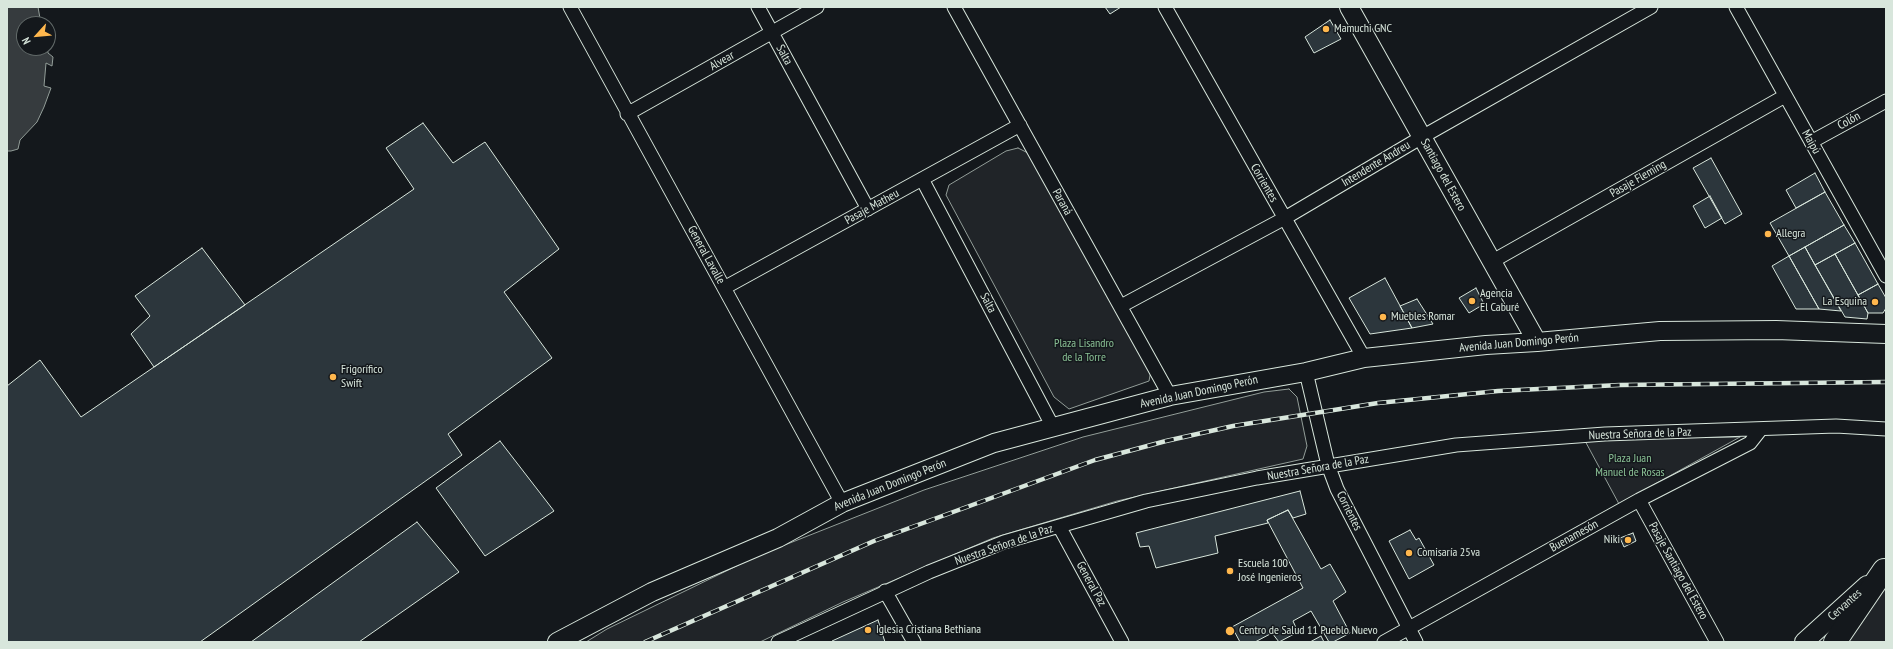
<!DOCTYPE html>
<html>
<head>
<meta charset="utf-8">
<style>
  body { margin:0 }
  #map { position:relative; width:1893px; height:649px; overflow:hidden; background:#14181c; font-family:"PT Sans Narrow",sans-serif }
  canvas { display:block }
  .frame { position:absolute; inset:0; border:8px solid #d8e6dc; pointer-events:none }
  .north { position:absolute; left:16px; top:16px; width:40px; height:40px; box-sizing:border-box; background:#14181c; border:1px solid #626a69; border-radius:50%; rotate:243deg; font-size:11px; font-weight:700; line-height:16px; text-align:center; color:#d8e6dc }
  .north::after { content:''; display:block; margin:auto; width:14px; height:18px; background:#ffb74d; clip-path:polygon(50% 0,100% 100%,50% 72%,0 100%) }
</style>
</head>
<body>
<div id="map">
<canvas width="1893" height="649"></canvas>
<div class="frame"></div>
<div class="north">N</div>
</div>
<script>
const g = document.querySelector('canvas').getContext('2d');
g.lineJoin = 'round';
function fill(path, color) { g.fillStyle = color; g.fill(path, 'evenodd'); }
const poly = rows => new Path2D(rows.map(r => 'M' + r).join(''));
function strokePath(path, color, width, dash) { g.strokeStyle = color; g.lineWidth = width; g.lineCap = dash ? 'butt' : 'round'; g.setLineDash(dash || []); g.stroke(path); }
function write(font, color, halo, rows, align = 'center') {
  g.font = font + ' "PT Sans Narrow",sans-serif'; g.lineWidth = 3; g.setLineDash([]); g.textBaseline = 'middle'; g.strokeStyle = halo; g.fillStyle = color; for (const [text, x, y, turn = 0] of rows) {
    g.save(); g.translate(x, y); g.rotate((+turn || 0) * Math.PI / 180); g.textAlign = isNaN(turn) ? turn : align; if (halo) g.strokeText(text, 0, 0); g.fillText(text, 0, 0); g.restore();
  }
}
const green = poly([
  [1018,148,1028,153,1151,370,1149,381,1069,409,1054,397,946,195,949,185,1006,151,1018,148],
  [1289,389,1297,397,1307,446,1303,459,1117,501,993,538,843,602,760,642,586,642,607,629,757,556,924,490,1083,437,1264,392,1289,389],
  [1740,437,1619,504,1584,439,1740,437],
  [1886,568,1886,642,1804,642,1886,568]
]);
const water = poly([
  [7,7,38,7,41,24,24,24,24,48,47,48,48,53,53,57,52,66,46,63,44,86,51,88,44,107,37,122,20,140,18,149,11,151,7,151,7,7]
]);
const building = poly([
  [1105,7,1121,7,1110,14,1105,7],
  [1330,20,1341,39,1314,53,1305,37,1330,20],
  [423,123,453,163,485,142,559,249,504,292,552,358,448,434,462,455,200,642,7,642,7,386,40,360,81,417,414,189,386,148,423,123],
  [1711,158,1742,214,1725,224,1693,168,1711,158],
  [1815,173,1825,192,1796,208,1786,190,1815,173],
  [1825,192,1844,225,1789,256,1770,223,1825,192],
  [1710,196,1722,218,1705,228,1693,206,1710,196],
  [1844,225,1855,243,1815,265,1805,247,1844,225],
  [1855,243,1878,284,1858,295,1835,254,1855,243],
  [1805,247,1815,265,1841,311,1819,309,1789,256,1805,247],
  [202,248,245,305,154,367,131,334,150,316,135,296,202,248],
  [1835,254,1868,313,1867,319,1845,317,1815,265,1835,254],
  [1789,256,1819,309,1796,309,1772,266,1789,256],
  [1385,278,1412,328,1370,334,1349,298,1385,278],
  [1878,284,1886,298,1886,308,1883,313,1868,313,1858,295,1878,284],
  [1476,288,1484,304,1469,313,1459,298,1476,288],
  [1417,299,1433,324,1412,328,1400,306,1417,299],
  [500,441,554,511,485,556,436,488,500,441],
  [1300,491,1306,514,1293,518,1288,510,1267,520,1268,523,1215,536,1218,553,1156,568,1149,546,1140,547,1136,533,1300,491],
  [1288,510,1321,569,1330,564,1346,592,1333,601,1350,633,1333,642,1329,642,1311,611,1293,621,1298,632,1279,642,1272,633,1255,642,1240,642,1232,627,1303,588,1267,520,1288,510],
  [417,522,459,572,359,642,251,642,417,522],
  [1410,530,1416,540,1419,538,1434,565,1409,579,1389,541,1410,530],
  [1633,533,1636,541,1624,547,1620,538,1633,533],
  [878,620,885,642,833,642,832,641,878,620],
  [1321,636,1324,642,1310,642,1321,636]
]);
const street = poly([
  [570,7,842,503],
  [758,7,868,209],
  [954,7,1170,396],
  [1165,7,1364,358],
  [1736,7,1886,276],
  [627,114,817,7],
  [1811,142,1886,101],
  [922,179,1053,427],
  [1491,262,1785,96],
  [724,288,1020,125],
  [1121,306,1285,218,1422,137,1651,7],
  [1306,372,1328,465,1337,489,1416,642],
  [1639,500,1717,642],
  [1059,526,1122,642],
  [885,591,914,642],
  [778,642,929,572,1004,542,1146,501,1257,478,1456,445,1605,434,1836,426,1886,429],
  [1384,642,1639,500,1750,443,1761,429]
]);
const secondary = poly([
  [1349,7,1537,342],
  [557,642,652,592,778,538,842,503,994,443,1170,396,1306,372,1364,358,1486,345,1537,342,1660,331,1776,330,1886,334],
  [1804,642,1867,585]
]);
const highway = poly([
  [1835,642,1884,570]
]);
const rail = poly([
  [645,642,874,541,1095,460,1166,441,1233,426,1378,403,1498,391,1620,385,1886,382]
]);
const markers = [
  [1326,29,4,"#ffb74d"],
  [1768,234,4,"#ffb74d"],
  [1472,301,4,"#ffb74d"],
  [1875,302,4,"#ffb74d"],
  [1383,317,4,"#ffb74d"],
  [333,377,4,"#ffb74d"],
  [1628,540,4,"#ffb74d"],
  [1409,553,4,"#ffb74d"],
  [1230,571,4,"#ffb74d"],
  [868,630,4,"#ffb74d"],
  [1230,631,5,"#ffb74d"]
];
const poiNames = [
  ["Mamuchi GNC",1334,29],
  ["Allegra",1776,234],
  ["Agencia",1480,294],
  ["El Caburé",1480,308],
  ["La Esquina",1867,302,"right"],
  ["Muebles Romar",1391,317],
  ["Frigorífico",341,370],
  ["Swift",341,384],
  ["Niki",1620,540,"right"],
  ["Comisaría 25va",1417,553],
  ["Escuela 100",1238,564],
  ["José Ingenieros",1238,578],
  ["Iglesia Cristiana Bethiana",876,630],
  ["Centro de Salud 11 Pueblo Nuevo",1239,631]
];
const streetNames = [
  ["Salta",784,55,61],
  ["Alvear",722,61,-30],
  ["Colón",1849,121,-29],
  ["Maipú",1811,142,61],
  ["Intendente Andreu",1376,164,-31],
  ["Santiago del Estero",1443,175,61],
  ["Pasaje Fleming",1638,179,-30],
  ["Corrientes",1264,183,60],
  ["Paraná",1062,202,61],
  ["Pasaje Matheu",872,207,-29],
  ["General Lavalle",706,255,61],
  ["Salta",988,303,62],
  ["Avenida Juan Domingo Perón",1519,343,-5],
  ["Avenida Juan Domingo Perón",1199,392,-12],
  ["Nuestra Señora de la Paz",1640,434,-2],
  ["Nuestra Señora de la Paz",1318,468,-10],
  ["Avenida Juan Domingo Perón",890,485,-22],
  ["Corrientes",1349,511,63],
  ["Buenamesón",1574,536,-29],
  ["Nuestra Señora de la Paz",1004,545,-19],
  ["Pasaje Santiago del Estero",1678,571,61],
  ["General Paz",1091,584,61],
  ["Cervantes",1845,605,-42]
];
const parkNames = [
  ["Plaza Lisandro",1084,344],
  ["de la Torre",1084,358],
  ["Plaza Juan",1630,459],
  ["Manuel de Rosas",1630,473]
];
fill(green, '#202428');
strokePath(green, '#939e99', 1);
fill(water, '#363b3e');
strokePath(water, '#939e99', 1);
fill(building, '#2c363c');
strokePath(building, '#d8e6dc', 1);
strokePath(street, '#d8e6dc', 15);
strokePath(secondary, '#d8e6dc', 20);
strokePath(highway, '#d8e6dc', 24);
strokePath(street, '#14181c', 13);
strokePath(secondary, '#14181c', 18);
strokePath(highway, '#14181c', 22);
strokePath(rail, '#d8e6dc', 4.5);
strokePath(rail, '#14181c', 3, [9]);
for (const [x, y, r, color] of markers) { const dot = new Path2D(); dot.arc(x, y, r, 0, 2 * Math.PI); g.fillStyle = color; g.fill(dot); strokePath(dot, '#14181c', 1.5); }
write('12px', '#d8e6dc', '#14181c', poiNames, 'left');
write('12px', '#d8e6dc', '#14181c', streetNames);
write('12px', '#8ac095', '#14181c', parkNames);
</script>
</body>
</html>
